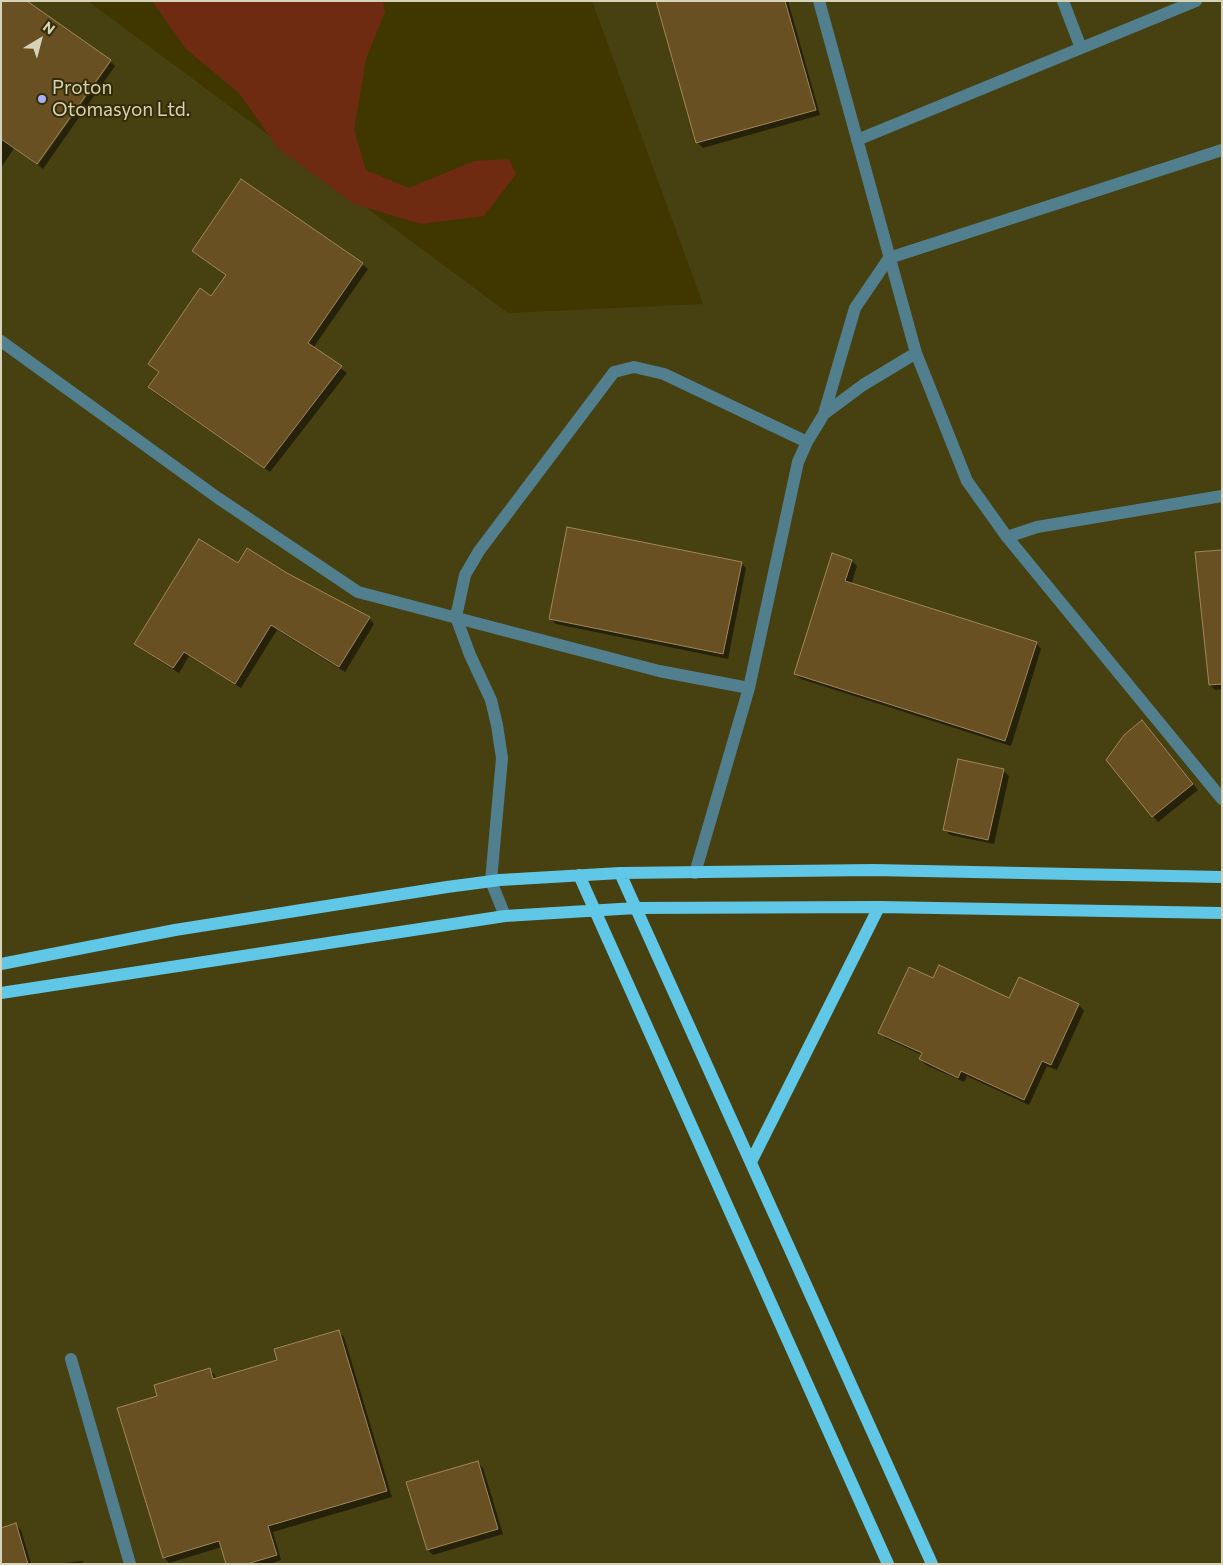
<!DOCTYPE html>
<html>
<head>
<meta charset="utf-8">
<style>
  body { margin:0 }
  #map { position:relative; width:1223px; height:1565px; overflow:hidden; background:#3f3600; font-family:Commissioner,sans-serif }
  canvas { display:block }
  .frame { position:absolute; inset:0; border:2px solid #d7d3b9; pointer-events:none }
  .north { position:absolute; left:15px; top:15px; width:50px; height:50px; -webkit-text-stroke:4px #332c04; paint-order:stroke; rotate:37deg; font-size:14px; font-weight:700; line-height:20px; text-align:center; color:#d7d3b9 }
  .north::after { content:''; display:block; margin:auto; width:18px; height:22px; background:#d7d3b9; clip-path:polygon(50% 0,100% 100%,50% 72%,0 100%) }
</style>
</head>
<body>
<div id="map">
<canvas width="1223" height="1565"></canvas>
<div class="frame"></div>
<div class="north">N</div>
</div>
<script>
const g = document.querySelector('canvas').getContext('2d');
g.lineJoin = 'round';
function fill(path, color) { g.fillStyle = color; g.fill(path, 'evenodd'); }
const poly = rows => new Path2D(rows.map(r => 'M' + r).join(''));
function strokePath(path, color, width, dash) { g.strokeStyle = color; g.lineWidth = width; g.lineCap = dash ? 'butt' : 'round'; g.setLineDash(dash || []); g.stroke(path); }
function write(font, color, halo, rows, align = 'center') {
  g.font = font + ' Commissioner,sans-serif'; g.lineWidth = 4; g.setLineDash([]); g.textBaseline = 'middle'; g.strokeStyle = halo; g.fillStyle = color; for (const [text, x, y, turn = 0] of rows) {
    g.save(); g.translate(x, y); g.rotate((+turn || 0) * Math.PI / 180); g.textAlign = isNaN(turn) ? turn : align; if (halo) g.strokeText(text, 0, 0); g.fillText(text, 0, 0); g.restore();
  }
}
const built = poly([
  [1,1,88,1,508,313,703,304,592,1,1222,1,1222,1564,1,1564]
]);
const green = poly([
  [152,1,383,1,385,12,366,59,354,130,366,170,409,188,474,161,509,159,516,174,484,216,421,224,354,204,278,148,239,93,186,49]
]);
const shadow = poly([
  [657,1,788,1,820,115,703,148,697,142],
  [1,5,109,60,36,164,14,148,1,168],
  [111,62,115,66,43,169,38,165],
  [193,251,362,264,368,269,313,348,347,373,270,472,155,393,149,387,159,373,149,364,211,298,227,276],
  [1222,551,1222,689,1215,690,1210,685],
  [852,561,857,566,851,585,1036,643,1041,649,1011,746,801,679,795,674],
  [741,563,746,568,728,659,556,624,550,618],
  [238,564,369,618,374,624,345,672,277,630,241,688,189,656,179,673,141,649,136,644],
  [1148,727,1198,790,1158,822,1153,816],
  [1003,770,1009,776,994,844,950,835,944,829],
  [1020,978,1079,1005,1084,1011,1057,1070,1047,1066,1029,1105,967,1076,964,1082,926,1065,920,1059,922,1055,885,1038,880,1032,934,980,1010,999],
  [338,1331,344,1337,392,1497,273,1532,281,1560,270,1564,227,1564,222,1547,169,1563,164,1557,159,1397,209,1370,215,1375,216,1380,279,1361],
  [478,1463,483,1468,503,1534,433,1555,428,1550],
  [16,1525,21,1530,31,1564,1,1564],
  [82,1561,85,1564,54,1564]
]);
const building = poly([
  [1,1,27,1,111,60,37,164,1,139,1,1],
  [656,1,785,1,816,110,696,143,656,1],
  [241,179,363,263,308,343,342,366,264,468,148,387,159,372,148,364,200,288,211,296,226,275,192,251,241,179],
  [567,527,742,562,723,654,549,619,567,527],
  [199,539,238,563,247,548,287,573,370,617,339,667,271,625,235,684,184,652,173,668,134,644,199,539],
  [1222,550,1222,684,1209,685,1195,552,1222,550],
  [832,553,852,560,845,581,1037,642,1005,741,794,674,832,553],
  [1142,720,1193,784,1152,817,1106,760,1124,735,1142,720],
  [958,759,1004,769,988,840,943,830,958,759],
  [939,965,1009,998,1019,977,1079,1004,1051,1065,1042,1061,1024,1100,961,1071,958,1078,919,1059,922,1053,878,1033,909,967,933,978,939,965],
  [339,1330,387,1491,268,1526,277,1555,247,1564,226,1564,219,1541,163,1558,117,1408,157,1396,154,1385,210,1368,213,1379,277,1360,274,1349,339,1330],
  [478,1461,498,1529,427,1550,406,1482,478,1461],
  [16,1523,28,1564,1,1564,1,1528,16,1523]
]);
const minor = poly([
  [819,1,916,353],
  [1063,1,1081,48],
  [857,140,1196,1],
  [1,341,218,498,358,592,659,671,749,688],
  [824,414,855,308,889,258,1222,150],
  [1007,537,1037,527,1222,496],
  [695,873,749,688,798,462,807,442,824,414,863,385,916,353,967,481,1007,537,1222,799],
  [505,916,491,881,502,758,497,725,491,700,470,655,456,617,465,575,479,551,614,372,634,367,664,374,807,442],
  [71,1359,130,1564]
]);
const major = poly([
  [620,873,932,1564],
  [579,875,888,1564],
  [1,964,175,930,447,887,500,880,620,873,873,870,1222,877],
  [1,993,505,916,636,908,879,907,1222,913],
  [751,1162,879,907]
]);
const markers = [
  [42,99,5,"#aab0fc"]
];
const poiNames = [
  ["Proton",52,88],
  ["Otomasyon Ltd.",52,110]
];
fill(built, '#474011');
fill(green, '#6e2b11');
fill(shadow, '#0007');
fill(building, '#695022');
strokePath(building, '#a18658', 1);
strokePath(minor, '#517f8e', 12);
strokePath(major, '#60c7e6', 12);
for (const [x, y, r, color] of markers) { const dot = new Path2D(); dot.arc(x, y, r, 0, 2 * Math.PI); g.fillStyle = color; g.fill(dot); strokePath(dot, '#332c04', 2); }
write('19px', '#d7d3b9', '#332c04', poiNames, 'left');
</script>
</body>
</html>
